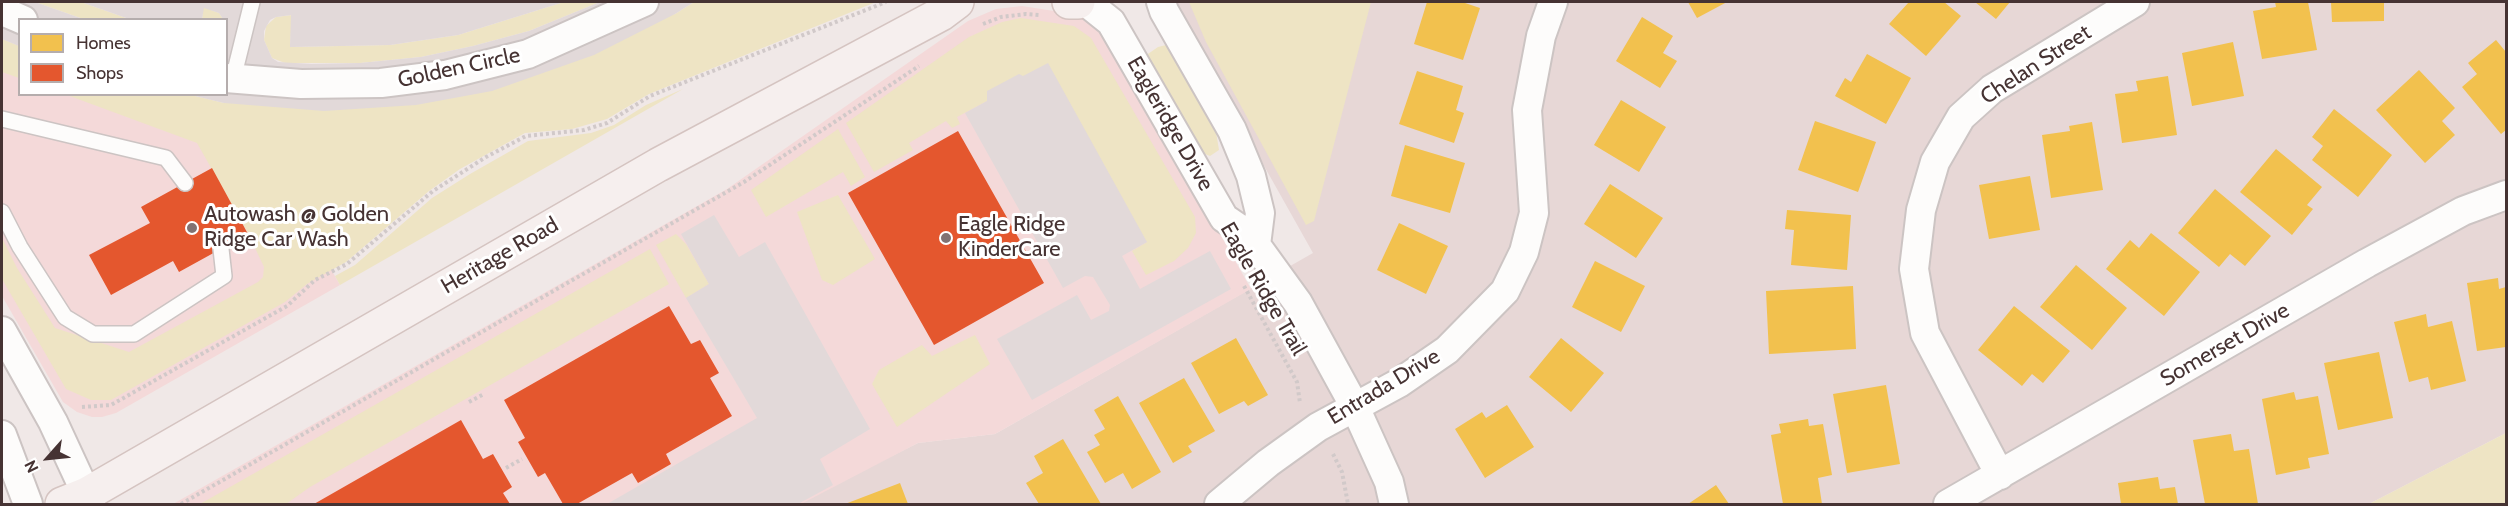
<!DOCTYPE html>
<html>
<head>
<meta charset="utf-8">
<style>
  body { margin:0 }
  #map { position:relative; width:2508px; height:506px; overflow:hidden; background:#f0e8e7; font-family:Cabin,sans-serif }
  canvas { display:block }
  .frame { position:absolute; inset:0; border:3px solid #463333; pointer-events:none }
  .legend { position:absolute; left:18px; top:18px; width:210px; height:78px; box-sizing:border-box; background:#fff; border:2px solid #b5adad; margin:0; padding:8px 10px; list-style:none; font-size:18px; color:#463333 }
  .legend li { display:flex; align-items:center; gap:12px; height:30px }
  .legend b { width:30px; border:2px solid #b5adad }
  .north { position:absolute; left:18px; top:428px; width:60px; height:60px; -webkit-text-stroke:4px #fff; paint-order:stroke; rotate:243deg; font-size:16px; font-weight:700; line-height:24px; text-align:center; color:#463333 }
  .north::after { content:''; display:block; margin:auto; width:21px; height:27px; background:#463333; clip-path:polygon(50% 0,100% 100%,50% 72%,0 100%) }
</style>
</head>
<body>
<div id="map">
<canvas width="2508" height="506"></canvas>
<div class="frame"></div>
<ul class="legend">
<li><b style="height:16px;background:#f2c14e"></b>Homes</li>
<li><b style="height:16px;background:#e4572e"></b>Shops</li>
</ul>
<div class="north">N</div>
</div>
<script>
const g = document.querySelector('canvas').getContext('2d');
g.lineJoin = 'round';
function fill(path, color) { g.fillStyle = color; g.fill(path, 'evenodd'); }
const poly = rows => new Path2D(rows.map(r => 'M' + r).join(''));
function strokePath(path, color, width, dash) { g.strokeStyle = color; g.lineWidth = width; g.lineCap = dash ? 'butt' : 'round'; g.setLineDash(dash || []); g.stroke(path); }
function write(font, color, halo, rows, align = 'center') {
  g.font = font + ' Cabin,sans-serif'; g.lineWidth = 6; g.setLineDash([]); g.textBaseline = 'middle'; g.strokeStyle = halo; g.fillStyle = color; for (const [text, x, y, turn = 0] of rows) {
    g.save(); g.translate(x, y); g.rotate((+turn || 0) * Math.PI / 180); g.textAlign = isNaN(turn) ? turn : align; if (halo) g.strokeText(text, 0, 0); g.fillText(text, 0, 0); g.restore();
  }
}
const residential = poly([
  [1172,2,2506,2,2506,433,2369,504,798,504,833,485,918,443,995,434,1313,253]
]);
const commercial = poly([
  [1022,6,1086,16,1104,29,1251,289,995,434,918,443,801,504,173,504,727,189,968,21,996,9],
  [2,39,19,46,20,94,191,94,331,269,340,285,116,413,102,417,92,417,77,412,63,402,2,296]
]);
const green = poly([
  [35,2,81,2,129,19,83,19],
  [564,2,600,2,529,31,473,46,421,57,360,63,285,63,272,58,264,40,266,26,276,17,292,15,290,47,390,45,458,35],
  [694,2,876,2,649,94,607,119,572,129,525,133,460,169,429,191,346,262,307,284,285,302,111,400,91,400,66,389,2,279,2,238,17,268,55,328,129,352,258,282,263,277,264,267,248,233,197,143,67,95,191,95,224,103,675,14],
  [1189,2,1371,2,1314,221,1306,225,1206,42],
  [203,7,219,13,223,19,202,20],
  [1021,18,1074,26,1091,38,1195,217,1196,233,1188,248,1174,261,1146,275,1132,251,1147,242,987,101,957,117,960,124,952,128,946,121,909,143,913,150,874,172,846,123,969,37,1002,22],
  [2,39,19,46,19,78,2,72],
  [1170,44,1215,126,1219,150,1210,156,1197,151,1145,56,1158,47],
  [683,89,340,285,335,276,355,265,432,198,470,174,528,141,591,133,614,125,646,105],
  [838,129,865,177,851,186,843,172,766,217,751,190],
  [838,195,875,259,833,285,822,280,797,212],
  [676,234,686,244,709,284,686,298,656,245],
  [650,249,669,284,310,487,286,504,200,504],
  [975,335,990,364,897,427,872,384,879,370,922,345,932,356],
  [2506,433,2506,504,2369,504]
]);
const parking = poly([
  [2,2,35,2,83,19,20,20,19,46,2,39],
  [81,2,564,2,458,35,390,45,290,47,291,15,276,17,270,20,264,31,264,40,272,58,278,62,312,64,360,63,421,57,473,46,529,31,600,2,694,2,675,14,594,55,492,91,416,105,324,111,224,103,191,95,226,94,226,20,223,19,219,13,204,8,202,19,129,19],
  [1048,63,1147,242,1122,256,1140,289,1210,251,1231,289,1032,400,997,339,1077,295,1091,320,1109,311,1110,305,1093,277,1085,276,1063,288,965,113,987,101,987,91,1019,74,1023,76],
  [714,215,739,257,765,242,870,429,820,459,833,485,798,504,607,504,757,418,686,298,709,284,681,234]
]);
const homes = poly([
  [1427,2,1462,2,1480,8,1463,60,1414,44],
  [1688,2,1727,2,1697,18],
  [1909,2,1944,2,1961,16,1926,56,1889,24],
  [1975,2,2010,2,1996,19],
  [2275,2,2308,2,2317,50,2262,59,2253,11,2276,7],
  [2331,2,2384,2,2384,21,2332,22],
  [1642,17,1673,36,1663,53,1677,61,1660,88,1616,61],
  [2496,40,2506,52,2506,130,2501,134,2462,87,2477,74,2468,63],
  [2233,42,2244,96,2192,106,2182,53],
  [1867,54,1911,78,1886,124,1835,96,1845,78,1851,82],
  [2419,70,2455,108,2442,121,2455,135,2425,163,2376,110],
  [1417,71,1463,86,1456,110,1464,113,1454,143,1399,124],
  [2168,76,2177,135,2122,143,2115,94,2138,91,2136,81],
  [1621,100,1666,127,1639,172,1594,145],
  [2334,109,2392,155,2358,197,2312,160,2323,146,2312,137],
  [1815,121,1876,142,1858,192,1798,170],
  [2092,122,2103,190,2051,198,2042,135,2070,131,2069,126],
  [1405,145,1465,163,1450,213,1391,196],
  [2276,149,2322,187,2307,205,2313,209,2292,235,2240,192],
  [2030,176,2040,230,1989,239,1979,185],
  [1610,184,1663,218,1636,258,1584,224],
  [2215,189,2271,236,2245,266,2230,254,2219,267,2178,233],
  [1787,210,1851,215,1847,270,1791,265,1794,230,1785,229],
  [1399,223,1448,246,1426,294,1377,270],
  [2151,233,2200,272,2164,316,2106,269,2130,240,2139,248],
  [1595,261,1645,286,1621,332,1572,307],
  [2076,265,2127,308,2092,350,2040,307],
  [2498,278,2499,289,2506,287,2506,347,2477,351,2467,283],
  [1853,286,1856,349,1769,354,1766,291],
  [2014,306,2070,351,2043,383,2032,374,2022,386,1978,350],
  [2426,314,2428,327,2452,321,2466,381,2431,390,2428,377,2409,382,2394,322],
  [1236,338,1268,395,1248,406,1244,401,1219,414,1191,363],
  [1561,338,1604,373,1571,412,1529,377],
  [2379,352,2393,418,2338,430,2324,363],
  [1184,378,1215,431,1188,446,1192,452,1173,463,1139,403],
  [1886,385,1900,464,1847,473,1833,394],
  [2294,392,2296,400,2318,396,2329,454,2308,458,2310,468,2276,475,2262,399],
  [1118,396,1161,472,1132,489,1123,473,1105,483,1087,452,1100,445,1094,435,1105,429,1094,410],
  [1507,405,1534,447,1485,478,1455,429,1482,412,1486,418],
  [1808,419,1809,426,1823,424,1832,475,1818,478,1822,504,1783,504,1771,435,1781,433,1779,424],
  [2231,434,2234,451,2249,449,2258,504,2205,504,2193,440],
  [1063,439,1101,504,1039,504,1026,483,1043,473,1034,456],
  [2158,477,2160,489,2175,487,2178,504,2121,504,2118,483],
  [900,483,908,504,845,504],
  [1716,485,1729,504,1688,504]
]);
const shops = poly([
  [958,131,1044,283,934,345,848,193],
  [212,168,248,234,179,272,173,261,111,295,89,255,150,223,141,207],
  [669,306,691,344,700,340,719,373,710,378,732,416,666,454,671,464,638,483,632,473,577,504,563,504,545,473,538,477,518,442,525,438,504,400],
  [461,420,483,459,493,454,512,487,503,493,510,504,314,504]
]);
const path = poly([
  [983,24,1001,17,1026,14,1040,15],
  [1244,286,1297,382,1300,403],
  [469,402,484,394],
  [82,407,111,405,287,306,315,280,347,264,433,191,486,157,526,136,584,130,607,123,650,96,886,2],
  [1333,454,1342,472,1348,504],
  [506,468,522,459],
  [181,504,744,182,919,66]
]);
const service = poly([
  [233,79,252,2],
  [2,119,166,158,185,183],
  [2,212,20,247,65,317,93,334,134,334,224,276,221,249]
]);
const minor = poly([
  [1086,2,1111,22,1224,218,1243,231,1256,245,1298,303,1355,407,1389,482,1394,504],
  [1161,2,1164,11,1232,130,1251,176,1260,213,1256,245],
  [2,11,23,20],
  [226,78,301,84,381,83,445,75,528,54,644,2],
  [2,331,53,422,91,504],
  [2,435,28,504],
  [2000,475,1925,333,1914,269,1921,210,1935,162,1961,117,1992,89,2135,2],
  [1219,504,1268,463,1318,427,1399,383,1447,350,1505,291,1524,252,1534,213,1527,110,1541,36,1553,2],
  [1948,504,2367,263,2463,211,2506,195]
]);
const secondary = poly([
  [1069,2,1078,2],
  [62,504,87,494,658,165,941,14,957,2]
]);
const markers = [
  [192,228,6,"#827272"],
  [946,238,6,"#827272"]
];
const streetNames = [
  ["Chelan Street",2036,65,-33],
  ["Golden Circle",459,68,-12],
  ["Eagleridge Drive",1170,124,60],
  ["Heritage Road",500,256,-30],
  ["Eagle Ridge Trail",1263,289,60],
  ["Somerset Drive",2225,345,-30],
  ["Entrada Drive",1384,387,-31]
];
const poiNames = [
  ["Autowash @ Golden",204,215],
  ["Ridge Car Wash",204,240],
  ["Eagle Ridge",958,225],
  ["KinderCare",958,250]
];
fill(residential, '#e7d7d6');
fill(commercial, '#f4d9d9');
fill(green, '#eee4c4');
fill(parking, '#e2d9d9');
fill(homes, '#f2c14e');
fill(shops, '#e4572e');
strokePath(service, '#ccc4c3', 18);
strokePath(minor, '#ccc4c3', 32);
strokePath(secondary, '#d5c4c1', 36);
strokePath(path, '#d1c9c9', 4, [3, 3]);
strokePath(service, '#fdfcfb', 15);
strokePath(minor, '#fdfcfb', 28);
strokePath(secondary, '#f6efee', 33);
for (const [x, y, r, color] of markers) { const dot = new Path2D(); dot.arc(x, y, r, 0, 2 * Math.PI); g.fillStyle = color; g.fill(dot); strokePath(dot, '#fff', 2); }
write('22px', '#463333', '#fff', streetNames);
write('22px', '#463333', '#fff', poiNames, 'left');
</script>
</body>
</html>
